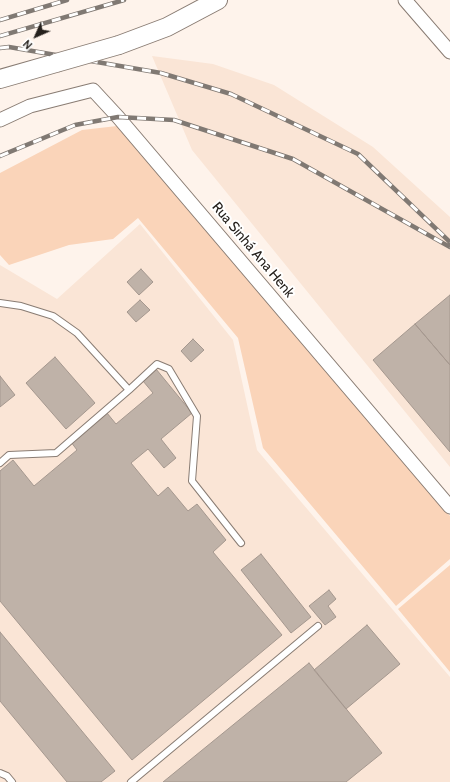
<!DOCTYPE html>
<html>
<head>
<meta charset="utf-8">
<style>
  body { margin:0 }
  #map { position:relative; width:450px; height:782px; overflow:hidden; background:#fef3eb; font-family:Cabin,sans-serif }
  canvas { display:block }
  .north { position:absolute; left:16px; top:16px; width:40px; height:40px; -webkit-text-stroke:3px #fff; paint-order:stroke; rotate:225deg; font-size:11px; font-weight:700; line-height:16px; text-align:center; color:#25201c }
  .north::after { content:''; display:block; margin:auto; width:14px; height:18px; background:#25201c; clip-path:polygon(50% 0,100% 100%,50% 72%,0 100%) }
</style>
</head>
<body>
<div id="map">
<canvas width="450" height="782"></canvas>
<div class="north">N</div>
</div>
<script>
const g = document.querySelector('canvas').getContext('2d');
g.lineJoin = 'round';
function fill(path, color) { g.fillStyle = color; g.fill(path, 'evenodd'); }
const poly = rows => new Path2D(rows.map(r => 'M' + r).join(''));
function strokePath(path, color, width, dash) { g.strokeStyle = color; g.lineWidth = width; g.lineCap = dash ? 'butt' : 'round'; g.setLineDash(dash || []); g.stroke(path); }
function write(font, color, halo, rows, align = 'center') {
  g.font = font + ' Cabin,sans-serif'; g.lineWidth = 4; g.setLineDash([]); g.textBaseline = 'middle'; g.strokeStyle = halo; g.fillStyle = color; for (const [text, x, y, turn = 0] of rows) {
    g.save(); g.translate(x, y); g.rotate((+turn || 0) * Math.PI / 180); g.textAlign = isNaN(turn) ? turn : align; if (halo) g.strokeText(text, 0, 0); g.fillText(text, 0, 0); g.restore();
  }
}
const built = poly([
  [152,56,213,64,274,85,373,147,450,217,450,467,192,150],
  [140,224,233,340,257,450,450,677,450,782,0,782,0,265,57,299]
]);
const green = poly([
  [117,126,450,516,450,559,396,606,263,448,238,338,138,218,113,239,69,245,9,265,0,255,0,173,82,130],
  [450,565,450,672,398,609]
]);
const building = poly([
  [141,269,153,282,139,295,127,282,141,269],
  [450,295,450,365,415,324,450,295],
  [140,300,150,310,136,322,127,312,140,300],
  [415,324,450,365,450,452,373,360,415,324],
  [193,339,204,350,191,362,181,351,193,339],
  [55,357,95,403,66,429,26,383,55,357],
  [156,369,192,413,161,439,176,458,164,468,148,449,131,463,158,496,168,487,188,511,197,504,226,540,213,552,282,635,132,760,0,601,0,471,13,460,34,486,77,450,71,442,107,413,116,424,153,393,143,381,156,369],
  [0,376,15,395,0,407,0,376],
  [261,554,311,617,291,633,241,570,261,554],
  [329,590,336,599,328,606,336,617,325,625,309,606,329,590],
  [367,625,400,664,346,709,314,670,367,625],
  [0,632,115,771,101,782,67,782,0,701,0,632],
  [309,663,382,753,346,782,163,782,309,663]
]);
const lane = poly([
  [0,303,21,306,53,316,77,333,129,390,157,364,169,369,197,416,192,481,241,543],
  [0,463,9,455,56,453,129,390],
  [0,773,7,776,12,782],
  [131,782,318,626]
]);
const street = poly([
  [405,0,450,52],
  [0,120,30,106,93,90,118,117,450,507]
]);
const secondary = poly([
  [119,45,167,27,218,0],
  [0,79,56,63]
]);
const rail = poly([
  [0,20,67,0],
  [0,36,124,0],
  [0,48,9,47,161,73,231,94,358,154,450,242],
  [0,156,75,125,118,117,174,120,293,159,450,247]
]);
const secondaryBridge = poly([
  [56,63,119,45]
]);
const streetNames = [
  ["Rua Sinhá Ana Henk",253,250,50]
];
fill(built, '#fae5d6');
fill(green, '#fad4b9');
fill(building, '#bfb2a8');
strokePath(building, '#a5988f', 1);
strokePath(lane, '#897c73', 8);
strokePath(street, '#897c73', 15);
strokePath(secondary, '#897c73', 20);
strokePath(lane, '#fff', 6);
strokePath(street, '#fff', 13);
strokePath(secondary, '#fff', 18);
strokePath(rail, '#807973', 4.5);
strokePath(rail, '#fff', 3, [9]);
strokePath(secondaryBridge, '#897c73', 20, []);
strokePath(secondaryBridge, '#fff', 18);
write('14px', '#25201c', '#fff', streetNames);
</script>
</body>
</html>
